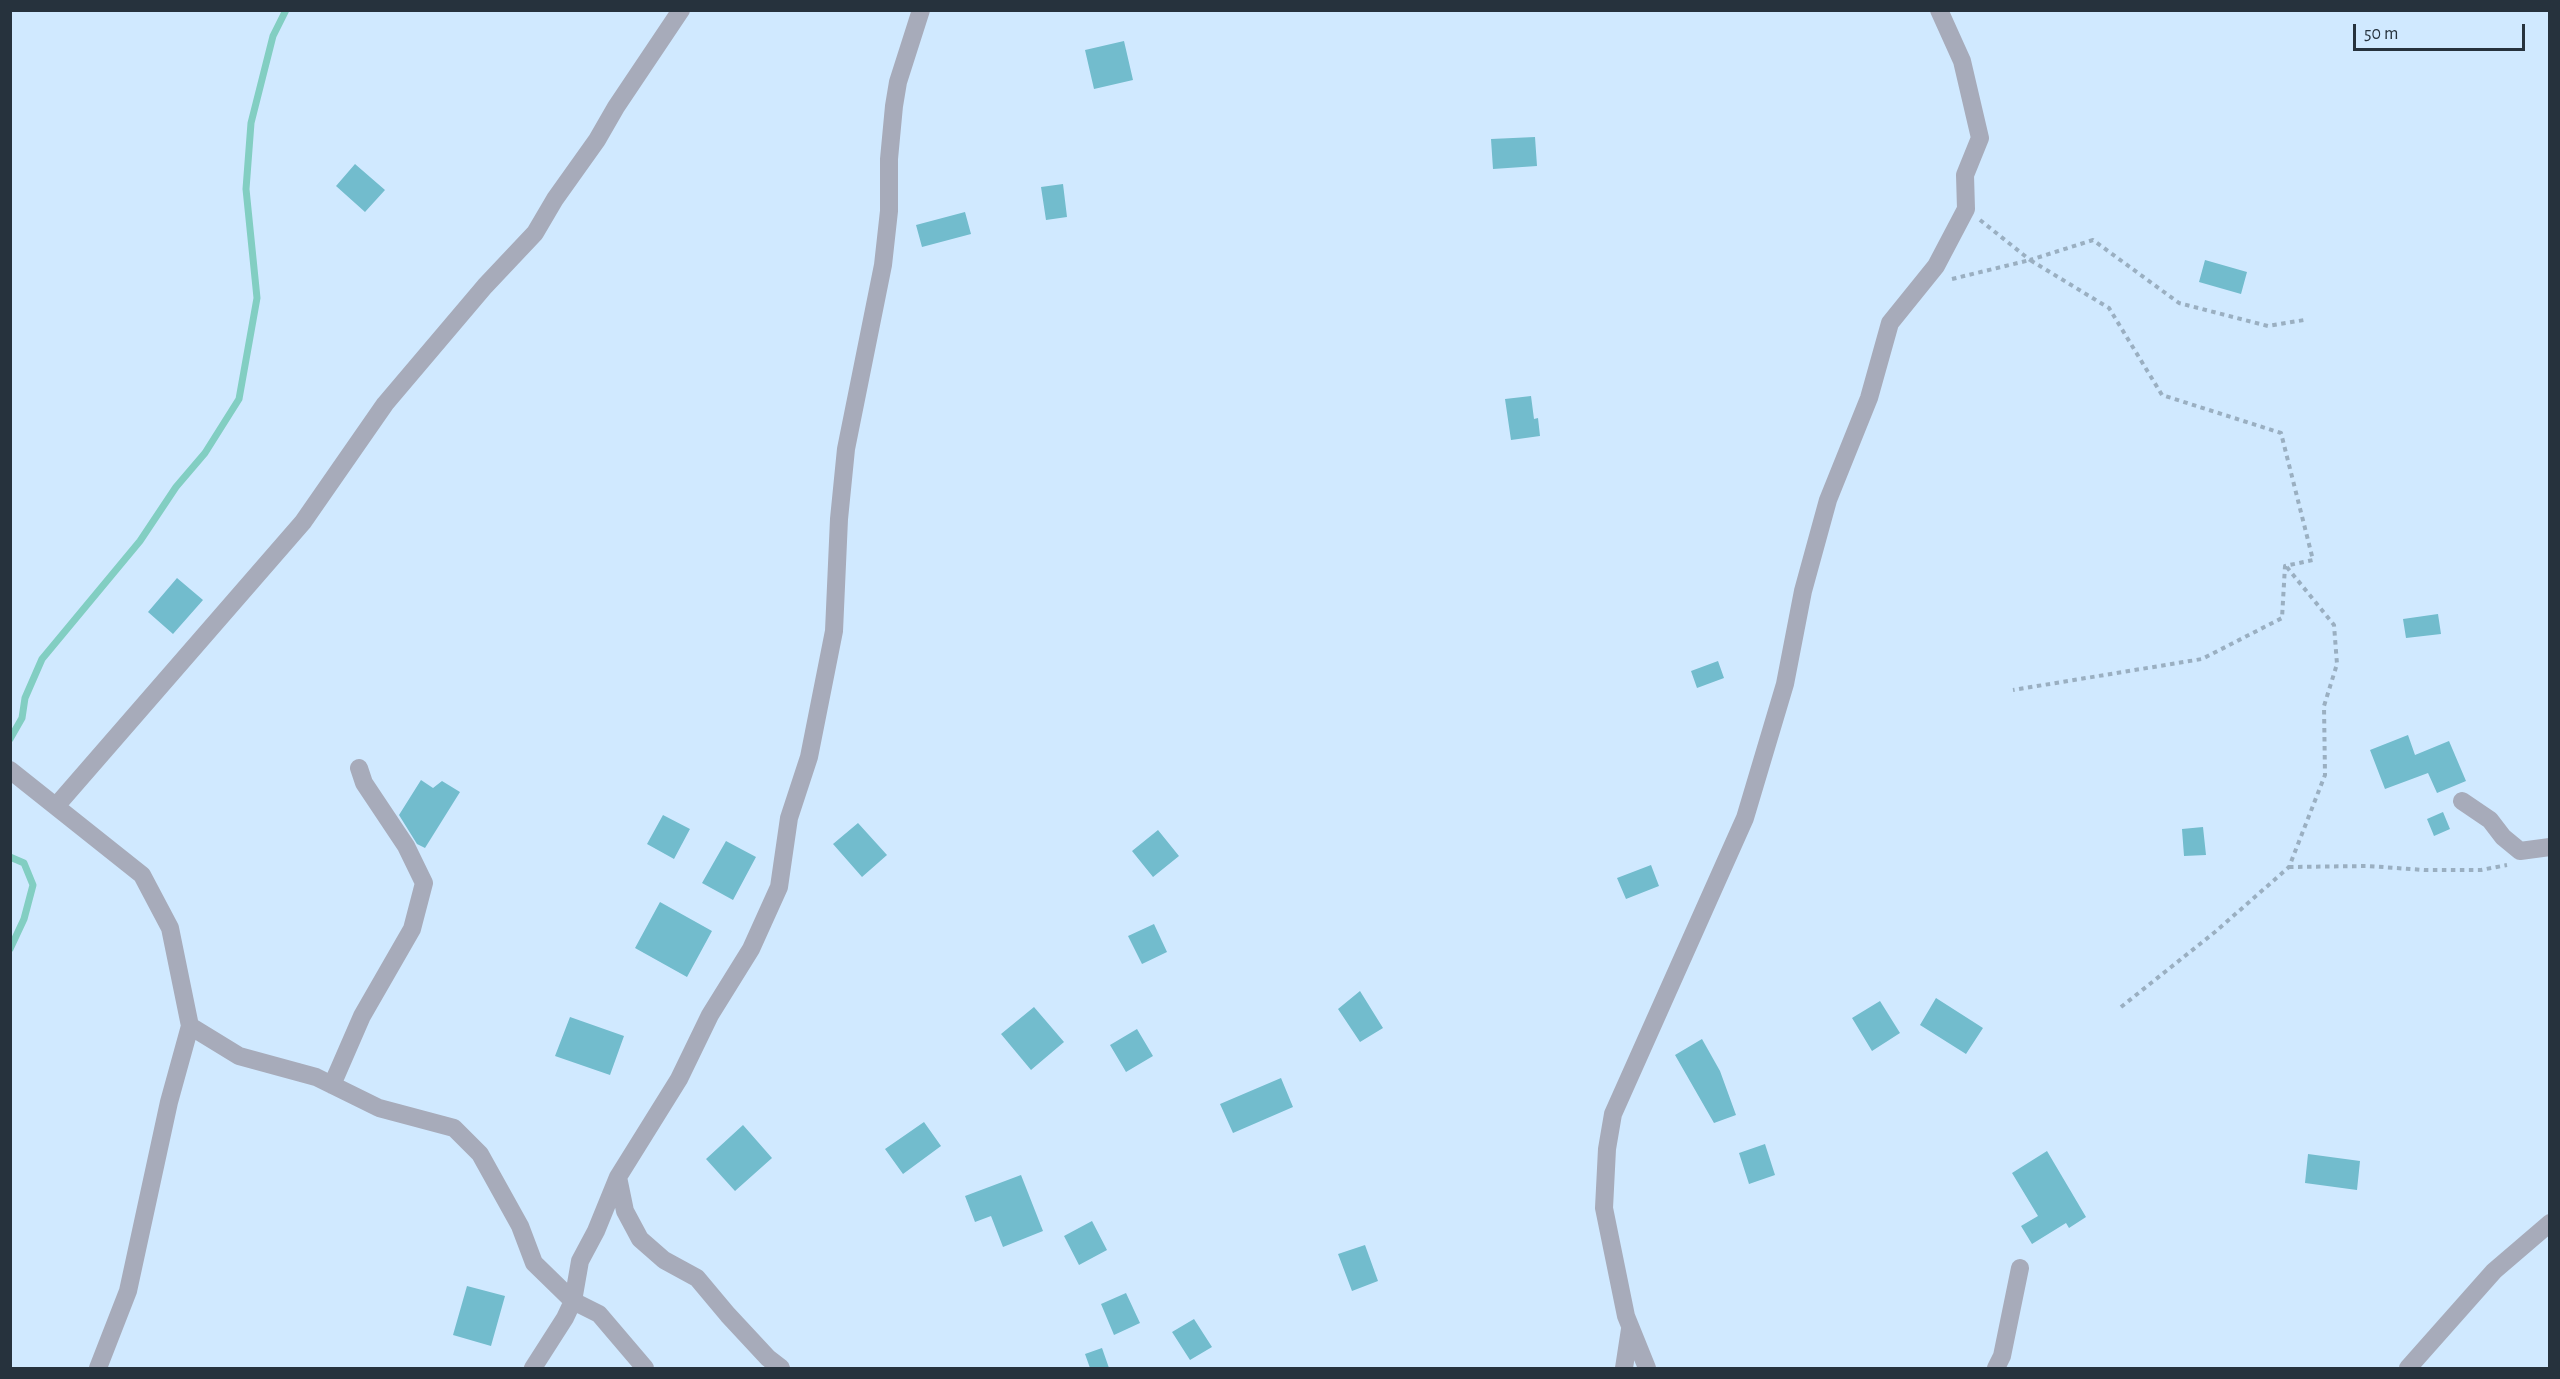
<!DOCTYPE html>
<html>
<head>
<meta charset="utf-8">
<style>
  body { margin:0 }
  #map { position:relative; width:2560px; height:1379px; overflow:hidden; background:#d0e9ff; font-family:"Alegreya Sans",sans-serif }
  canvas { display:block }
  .frame { position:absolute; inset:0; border:12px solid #26323d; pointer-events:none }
  .scale { position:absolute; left:2353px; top:24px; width:172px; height:27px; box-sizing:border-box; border:3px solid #26323d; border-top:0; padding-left:8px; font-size:18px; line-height:21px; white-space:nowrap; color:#26323d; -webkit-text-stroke:4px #d0e9ff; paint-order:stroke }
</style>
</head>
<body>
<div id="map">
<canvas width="2560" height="1379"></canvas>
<div class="frame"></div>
<div class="scale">50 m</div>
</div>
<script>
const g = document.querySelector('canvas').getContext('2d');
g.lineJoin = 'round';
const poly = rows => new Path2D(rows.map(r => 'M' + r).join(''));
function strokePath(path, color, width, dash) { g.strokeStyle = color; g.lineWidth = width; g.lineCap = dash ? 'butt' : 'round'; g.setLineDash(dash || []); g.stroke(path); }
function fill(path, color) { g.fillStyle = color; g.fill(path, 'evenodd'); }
const stream = poly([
  [10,739,22,718,25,698,42,659,140,541,176,487,205,453,239,399,257,298,246,189,251,123,273,36,286,10],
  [10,857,24,863,33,885,24,919,10,949]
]);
const building = poly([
  [1124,41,1133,80,1094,89,1085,50],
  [1535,137,1537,166,1493,169,1491,139],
  [355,164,385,190,365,212,336,186],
  [1063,184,1067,217,1046,220,1041,187],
  [965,212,971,234,922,247,916,225],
  [2205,260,2247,272,2241,294,2199,282],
  [1531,396,1534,419,1538,418,1540,436,1511,440,1505,399],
  [177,578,203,600,173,634,148,612],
  [2438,614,2441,634,2406,638,2403,619],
  [1718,661,1724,678,1697,688,1691,671],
  [2408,735,2415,755,2449,741,2466,781,2437,793,2428,773,2385,789,2370,750],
  [421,780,433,788,442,781,460,792,425,848,417,844,399,815],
  [2443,812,2450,829,2434,836,2427,819],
  [663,815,690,829,674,859,647,844],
  [858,823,887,855,862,877,833,844],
  [2203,827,2206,855,2184,856,2182,829],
  [1158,830,1179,856,1153,877,1132,851],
  [726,841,756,857,733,900,702,883],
  [1651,865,1659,886,1626,899,1617,878],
  [660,902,712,931,687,977,635,948],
  [1154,924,1167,952,1142,964,1128,936],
  [1360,991,1383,1028,1360,1042,1338,1009],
  [1936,998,1983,1028,1966,1054,1920,1025],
  [1880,1001,1900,1033,1872,1051,1852,1018],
  [1034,1007,1064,1042,1031,1070,1001,1034],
  [570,1017,624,1036,610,1075,555,1056],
  [1137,1029,1153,1056,1126,1072,1110,1045],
  [1702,1039,1720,1071,1736,1115,1714,1123,1675,1055],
  [1281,1078,1293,1107,1233,1133,1220,1104],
  [924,1122,941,1146,903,1174,885,1149],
  [743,1125,772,1158,735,1191,706,1159],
  [1765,1144,1775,1175,1749,1184,1739,1153],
  [2047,1151,2086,1217,2069,1228,2066,1223,2032,1244,2021,1226,2038,1216,2012,1173],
  [2308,1154,2360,1161,2357,1190,2305,1183],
  [1021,1175,1043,1231,1003,1247,991,1216,975,1222,965,1196],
  [1092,1221,1107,1250,1079,1265,1064,1236],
  [1365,1245,1378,1281,1352,1291,1338,1254],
  [467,1286,505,1296,491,1346,453,1335],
  [1126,1293,1140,1323,1114,1335,1101,1304],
  [1194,1319,1212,1347,1190,1360,1172,1332],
  [1102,1348,1109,1368,1090,1368,1085,1354]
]);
const path = poly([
  [1980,220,2030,260,2093,240,2179,303,2268,326,2304,320],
  [1952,279,2030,260,2109,308,2162,395,2281,433,2313,560,2285,566,2282,618,2202,659,2013,690],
  [2289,867,2368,866,2424,870,2481,870,2507,865],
  [2121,1007,2215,932,2289,867,2325,775,2324,706,2337,664,2334,625,2286,566]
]);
const minor = poly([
  [10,770,142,875,170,928,190,1026,169,1102,128,1291,98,1368],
  [2462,801,2490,820,2503,837,2520,851,2550,847],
  [57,805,303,522,385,404,485,286,535,233,555,199,597,140,616,107,681,10],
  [190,1026,239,1056,316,1077,379,1108,454,1128,480,1154,520,1226,534,1263,573,1301,599,1314,645,1368],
  [332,1085,362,1016,412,929,424,883,406,846,364,783,359,768],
  [618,1177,625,1211,640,1239,664,1260,697,1278,728,1315,768,1358,781,1368],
  [533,1368,565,1318,573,1301,580,1261,596,1231,618,1177,679,1079,710,1015,751,949,779,887,789,818,809,757,834,631,839,519,846,449,883,265,889,211,889,159,894,106,898,82,921,10],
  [1624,1368,1630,1329],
  [1647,1368,1626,1316,1604,1208,1607,1149,1613,1114,1745,818,1785,684,1803,591,1828,500,1869,398,1890,323,1936,266,1966,209,1965,175,1980,138,1962,61,1939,10],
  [1996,1368,2002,1356,2020,1268],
  [2408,1368,2494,1271,2550,1223]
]);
strokePath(stream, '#82cec2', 7);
fill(building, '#72bccd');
strokePath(path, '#9aafc1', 4, [4.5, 4.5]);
strokePath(minor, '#a7abba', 18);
</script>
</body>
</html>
